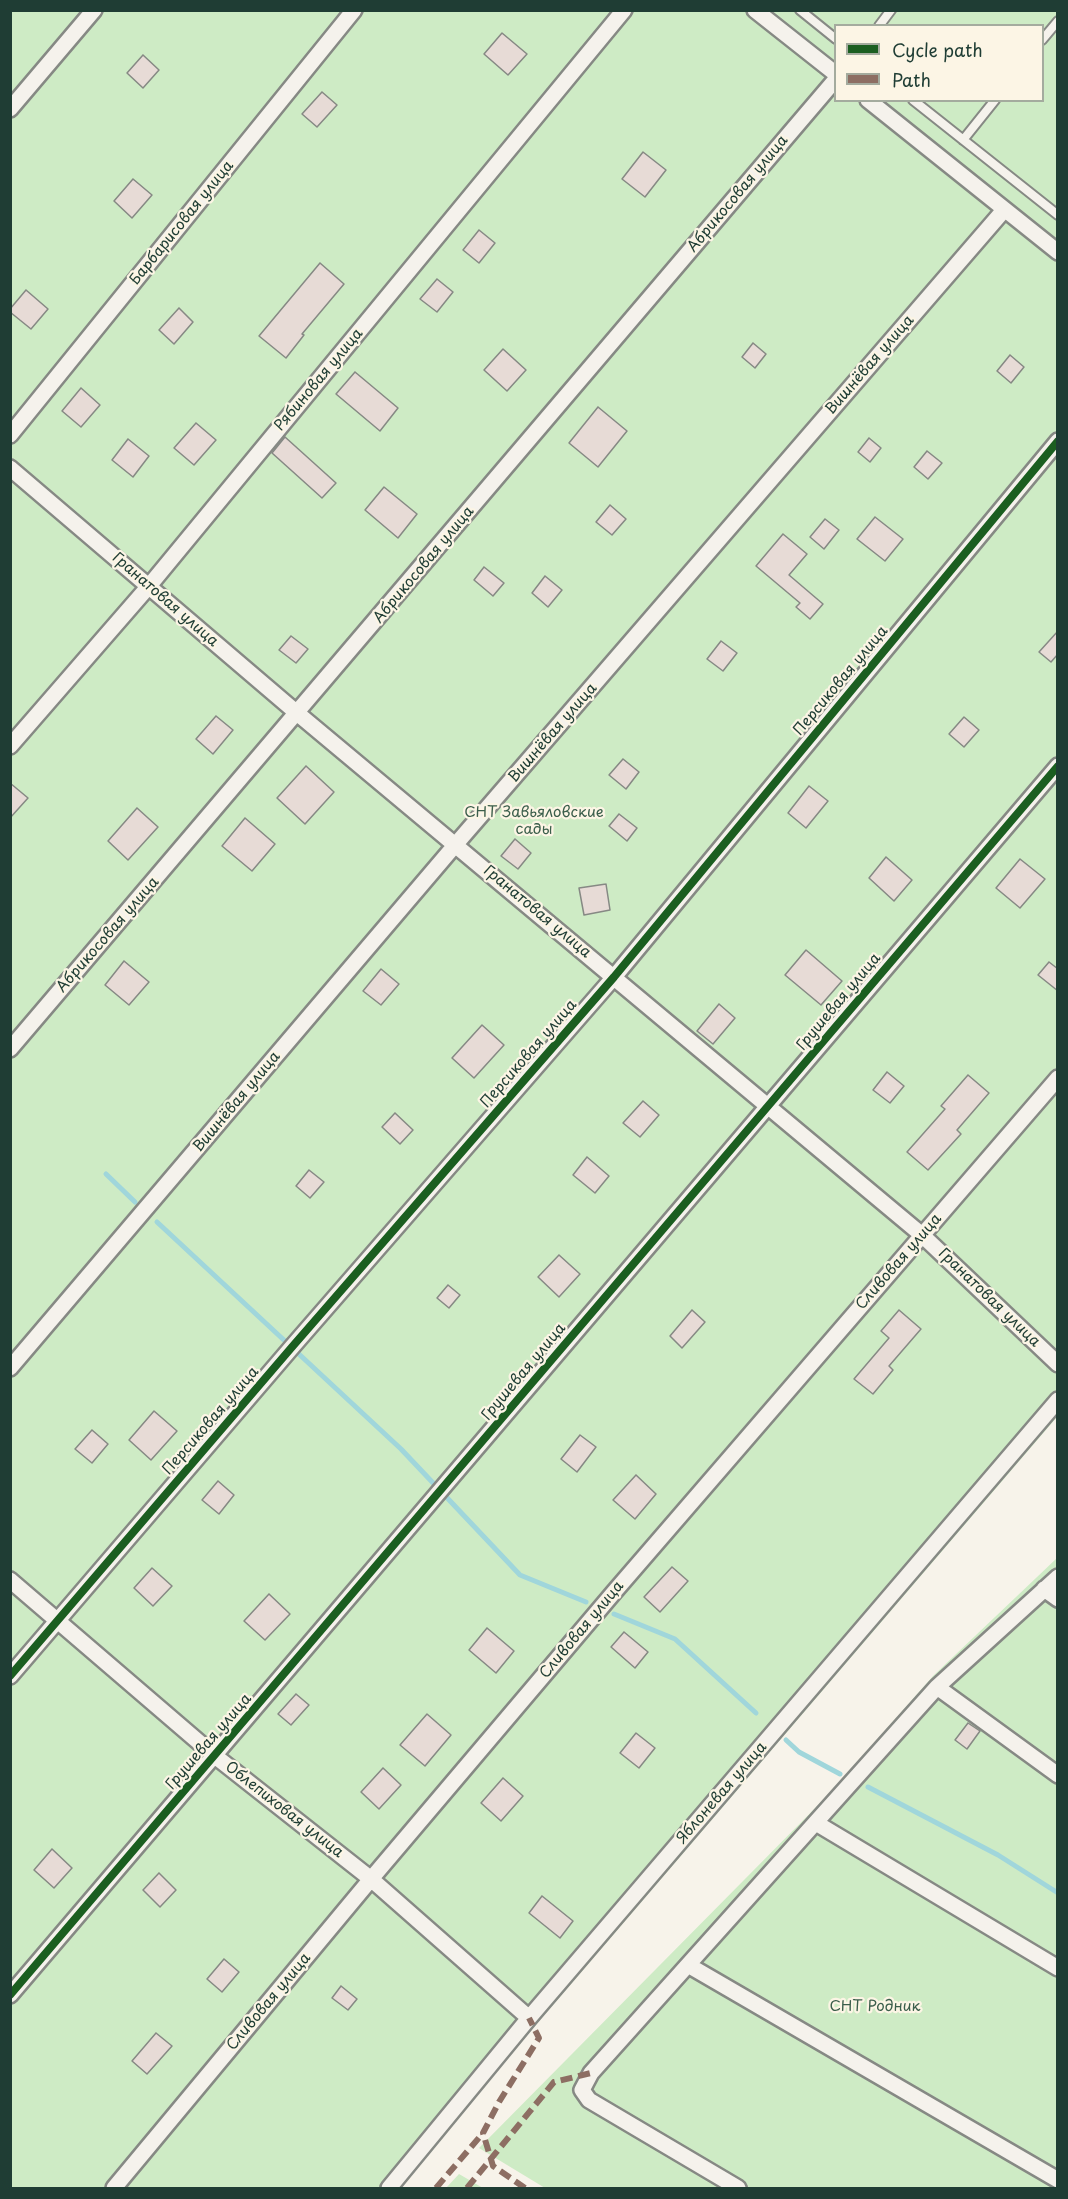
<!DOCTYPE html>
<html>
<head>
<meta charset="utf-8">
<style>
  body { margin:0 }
  #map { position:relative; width:1068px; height:2199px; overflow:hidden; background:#f7f3ea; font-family:"Playpen Sans",sans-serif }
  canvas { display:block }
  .frame { position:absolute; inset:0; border:12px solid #1f3d34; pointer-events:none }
  .legend { position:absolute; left:834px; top:24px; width:210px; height:78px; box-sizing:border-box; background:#fcf5e5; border:2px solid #a4ab9e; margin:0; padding:8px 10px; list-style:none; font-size:18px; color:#1f3d34 }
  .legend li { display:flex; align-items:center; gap:12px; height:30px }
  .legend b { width:30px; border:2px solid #a4ab9e }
</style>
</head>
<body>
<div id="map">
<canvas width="1068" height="2199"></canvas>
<div class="frame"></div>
<ul class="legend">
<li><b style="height:8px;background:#1b5e20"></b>Cycle path</li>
<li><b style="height:8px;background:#8d6e63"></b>Path</li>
</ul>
</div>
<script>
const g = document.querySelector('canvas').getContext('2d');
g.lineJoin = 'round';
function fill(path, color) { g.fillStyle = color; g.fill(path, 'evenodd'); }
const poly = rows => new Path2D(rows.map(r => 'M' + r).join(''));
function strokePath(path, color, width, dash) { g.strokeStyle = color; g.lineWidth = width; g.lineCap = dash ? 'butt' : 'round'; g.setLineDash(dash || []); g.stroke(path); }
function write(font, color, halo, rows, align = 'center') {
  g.font = font + ' "Playpen Sans",sans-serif'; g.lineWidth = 4.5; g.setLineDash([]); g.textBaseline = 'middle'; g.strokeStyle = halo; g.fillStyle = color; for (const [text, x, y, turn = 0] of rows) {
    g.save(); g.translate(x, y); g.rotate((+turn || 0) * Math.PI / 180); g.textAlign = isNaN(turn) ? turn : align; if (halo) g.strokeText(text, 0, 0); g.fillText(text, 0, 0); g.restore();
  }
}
const green = poly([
  [11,11,1057,11,1057,1417,396,2188,11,2188],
  [836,26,1042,26,1042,100,836,100],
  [1057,1558,1057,2188,545,2188,479,2148,833,1790,933,1676],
  [459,2174,483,2188,446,2188]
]);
const stream = poly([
  [106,1174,135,1202],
  [157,1222,401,1449,520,1575,586,1602],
  [614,1614,675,1639,756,1713],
  [786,1740,799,1752,840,1774],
  [868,1787,998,1855,1058,1893]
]);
const building = poly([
  [502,33,527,54,508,75,484,54,502,33],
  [143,55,159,70,143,88,127,73,143,55],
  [322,92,337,105,317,127,302,114,322,92],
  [643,152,666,170,645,197,622,179,643,152],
  [133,179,152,195,132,218,114,201,133,179],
  [479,230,495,243,479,263,463,250,479,230],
  [320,263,344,284,302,334,304,335,286,358,259,336,320,263],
  [437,279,453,292,437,312,420,299,437,279],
  [26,290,48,309,31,329,10,312,10,309,26,290],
  [179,308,193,322,174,344,159,330,179,308],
  [753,343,766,354,755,368,742,357,753,343],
  [503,349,526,370,507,391,484,370,503,349],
  [1010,355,1024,367,1011,383,997,371,1010,355],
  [355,372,398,408,380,431,336,394,355,372],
  [81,388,100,405,81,427,62,411,81,388],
  [598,407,627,431,598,467,569,443,598,407],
  [196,423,216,440,194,465,174,448,196,423],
  [285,437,336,483,322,498,272,453,285,437],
  [869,438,881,448,870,462,858,452,869,438],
  [128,439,149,456,133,477,112,460,128,439],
  [927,451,942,463,928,479,914,467,927,451],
  [384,487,417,514,398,538,365,510,384,487],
  [610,505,626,519,612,535,596,522,610,505],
  [875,517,903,539,885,561,857,539,875,517],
  [825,519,839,530,824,549,810,537,825,519],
  [783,534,807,554,789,575,823,604,810,619,796,607,800,603,756,566,783,534],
  [484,567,504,583,493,596,474,580,484,567],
  [545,576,562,590,548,607,532,593,545,576],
  [1058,631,1058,654,1051,662,1039,652,1058,631],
  [291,636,308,649,296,663,279,650,291,636],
  [721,641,737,653,723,671,707,659,721,641],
  [216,716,233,730,213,754,196,739,216,716],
  [964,717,979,730,964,747,949,734,964,717],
  [623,759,639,772,626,789,609,775,623,759],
  [306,766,334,792,305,824,277,798,306,766],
  [10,783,28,798,10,818,10,783],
  [809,786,828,801,806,828,788,813,809,786],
  [137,808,158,827,128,860,108,841,137,808],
  [619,814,637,828,627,841,609,826,619,814],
  [245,818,275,844,252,871,222,846,245,818],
  [515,839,531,853,518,869,501,856,515,839],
  [886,857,912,880,894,901,869,878,886,857],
  [1020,859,1045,879,1020,908,996,888,1020,859],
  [606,884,610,910,584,915,579,888,606,884],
  [806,950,842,981,821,1005,785,975,806,950],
  [124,961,149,982,129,1005,105,985,124,961],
  [1049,962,1058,969,1058,991,1038,975,1049,962],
  [381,969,399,984,381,1005,363,991,381,969],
  [719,1004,735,1018,713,1044,697,1031,719,1004],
  [482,1025,504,1045,474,1078,452,1058,482,1025],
  [887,1072,904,1086,890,1103,873,1090,887,1072],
  [968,1075,989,1093,957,1130,961,1134,928,1170,907,1152,945,1109,941,1106,968,1075],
  [643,1101,659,1115,640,1137,623,1123,643,1101],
  [395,1113,413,1130,400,1144,382,1127,395,1113],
  [587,1157,609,1176,595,1193,573,1175,587,1157],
  [309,1170,324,1182,310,1198,296,1186,309,1170],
  [559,1255,580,1274,559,1297,538,1277,559,1255],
  [448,1285,460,1295,449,1308,437,1298,448,1285],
  [692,1310,705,1322,682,1348,670,1336,692,1310],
  [899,1310,921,1329,889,1366,893,1370,873,1394,854,1379,889,1338,881,1331,899,1310],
  [154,1411,177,1431,151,1460,129,1440,154,1411],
  [92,1430,108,1444,92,1463,75,1449,92,1430],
  [580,1435,596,1447,577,1472,561,1459,580,1435],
  [636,1475,656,1494,635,1519,613,1500,636,1475],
  [218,1481,234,1495,219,1514,202,1500,218,1481],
  [672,1567,688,1581,660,1612,644,1597,672,1567],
  [152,1568,172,1586,153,1606,134,1588,152,1568],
  [269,1594,290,1614,265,1640,244,1621,269,1594],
  [487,1628,514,1651,496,1673,469,1650,487,1628],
  [624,1632,648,1652,635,1668,611,1647,624,1632],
  [296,1694,309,1705,291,1725,278,1714,296,1694],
  [427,1714,451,1735,425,1766,400,1745,427,1714],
  [968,1723,980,1731,967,1749,955,1740,968,1723],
  [636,1733,655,1748,639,1768,620,1753,636,1733],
  [383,1768,401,1785,379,1809,361,1792,383,1768],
  [503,1778,523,1796,501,1821,481,1803,503,1778],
  [52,1849,72,1868,54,1888,34,1870,52,1849],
  [159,1873,176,1890,160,1907,143,1890,159,1873],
  [542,1896,573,1921,560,1938,529,1913,542,1896],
  [224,1959,239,1972,222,1992,207,1979,224,1959],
  [341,1986,357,1999,348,2010,332,1998,341,1986],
  [156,2033,172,2046,147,2074,132,2061,156,2033]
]);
const lane = poly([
  [800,10,836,39],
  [879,26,891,10],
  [1042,40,1058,21],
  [913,100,1058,215],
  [963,140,995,100]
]);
const street = poly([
  [755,10,836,74],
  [868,100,1058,252],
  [10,109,94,10],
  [10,435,354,10],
  [10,468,297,713,922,1235,1058,1364],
  [10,746,149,586,624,10],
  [10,1049,836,79],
  [10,1368,456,844,1004,210],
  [1058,1577,937,1687,1058,1775],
  [10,1580,215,1756,371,1879,529,2018],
  [1044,1589,1058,1599],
  [10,1676,292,1347,614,977,1058,441],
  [816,1823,1058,1968],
  [688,1965,1058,2180],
  [10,1995,1058,766],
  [114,2188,371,1879,615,1591,1058,1078],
  [389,2188,529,2018,1058,1400],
  [738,2188,589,2100,582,2090,591,2073,937,1687]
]);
const quiet = poly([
  [436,2188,483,2133],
  [467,2188,554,2082,591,2073],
  [525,2188,493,2166,483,2133,499,2102,539,2038,529,2018]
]);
const cycleway = poly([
  [10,1676,292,1347,614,977,1058,441],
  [10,1995,1058,766]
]);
const streetNames = [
  ["Абрикосовая улица",738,194,-50],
  ["Барбарисовая улица",182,223,-51],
  ["Вишнёвая улица",870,365,-49],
  ["Рябиновая улица",319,380,-50],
  ["Абрикосовая улица",424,565,-50],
  ["Гранатовая улица",165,600,41],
  ["Персиковая улица",841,681,-50],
  ["Вишнёвая улица",553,733,-49],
  ["Гранатовая улица",537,912,40],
  ["Абрикосовая улица",108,935,-49],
  ["Грушевая улица",839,1002,-50],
  ["Персиковая улица",529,1054,-49],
  ["Вишнёвая улица",237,1102,-50],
  ["Сливовая улица",899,1262,-49],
  ["Гранатовая улица",989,1298,44],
  ["Грушевая улица",524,1372,-50],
  ["Персиковая улица",211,1421,-49],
  ["Сливовая улица",582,1630,-50],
  ["Грушевая улица",209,1742,-49],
  ["Яблоневая улица",722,1793,-49],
  ["Облепиховая улица",284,1810,38],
  ["Сливовая улица",269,2002,-50]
];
const parkNames = [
  ["СНТ Завьяловские",534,813],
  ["сады",534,830],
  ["СНТ Родник",875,2007]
];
fill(green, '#ceebc5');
strokePath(stream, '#a0d6db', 5);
fill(building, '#e7dbd6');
strokePath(building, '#868984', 1.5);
strokePath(lane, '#868984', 12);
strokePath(street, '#868984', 20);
strokePath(lane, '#f5f2ec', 8);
strokePath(street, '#f5f2ec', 15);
strokePath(quiet, '#8d6e63', 6, [12, 6]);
strokePath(cycleway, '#1b5e20', 8);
write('15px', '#1f3d34', '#fcf5e5', streetNames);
write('15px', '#3b5e4b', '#fcf5e5', parkNames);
</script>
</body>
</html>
